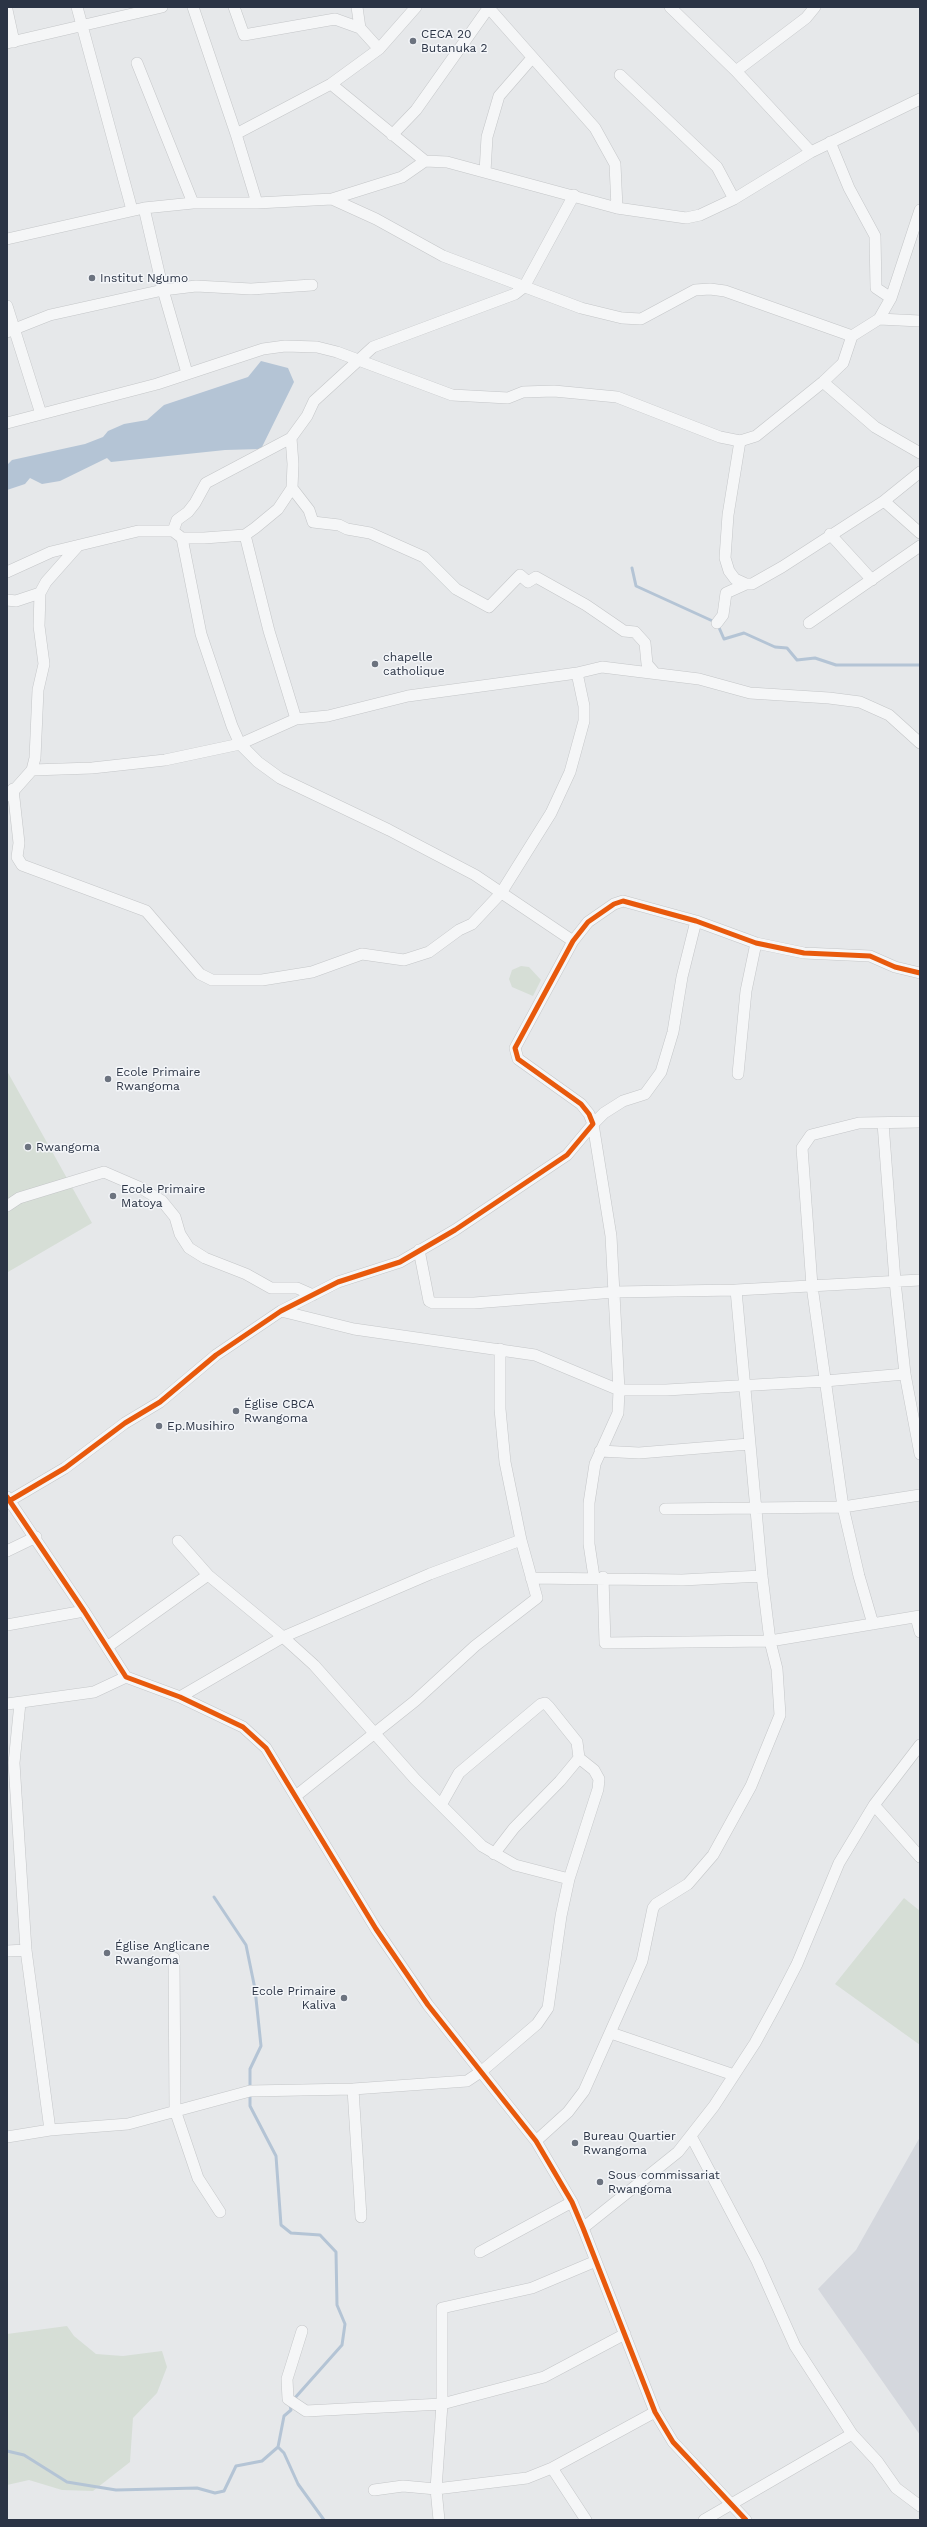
<!DOCTYPE html>
<html>
<head>
<meta charset="utf-8">
<style>
  body { margin:0 }
  #map { position:relative; width:927px; height:2527px; overflow:hidden; background:#e6e8ea; font-family:"Work Sans",sans-serif }
  canvas { display:block }
  .frame { position:absolute; inset:0; border:8px solid #2b3445; pointer-events:none }
</style>
</head>
<body>
<div id="map">
<canvas width="927" height="2527"></canvas>
<div class="frame"></div>
</div>
<script>
const g = document.querySelector('canvas').getContext('2d');
g.lineJoin = 'round';
function fill(path, color) { g.fillStyle = color; g.fill(path, 'evenodd'); }
const poly = rows => new Path2D(rows.map(r => 'M' + r).join(''));
function strokePath(path, color, width, dash) { g.strokeStyle = color; g.lineWidth = width; g.lineCap = dash ? 'butt' : 'round'; g.setLineDash(dash || []); g.stroke(path); }
function write(font, color, halo, rows, align = 'center') {
  g.font = font + ' "Work Sans",sans-serif'; g.lineWidth = 3; g.setLineDash([]); g.textBaseline = 'middle'; g.strokeStyle = halo; g.fillStyle = color; for (const [text, x, y, turn = 0] of rows) {
    g.save(); g.translate(x, y); g.rotate((+turn || 0) * Math.PI / 180); g.textAlign = isNaN(turn) ? turn : align; if (halo) g.strokeText(text, 0, 0); g.fillText(text, 0, 0); g.restore();
  }
}
const built = poly([
  [920,2137,920,2435,818,2289,856,2250]
]);
const green = poly([
  [521,966,529,967,541,980,533,996,512,987,509,979,512,970],
  [7,1071,92,1223,8,1272,7,1270],
  [904,1898,920,1911,920,2045,835,1984],
  [67,2326,74,2336,96,2354,123,2356,162,2351,167,2367,157,2393,133,2418,130,2462,93,2491,62,2490,29,2480,7,2485,7,2334]
]);
const water = poly([
  [261,361,288,368,294,382,261,449,225,450,111,462,107,458,60,481,42,484,30,478,25,484,7,490,7,465,12,460,85,444,103,437,108,431,124,424,147,420,164,405,248,377]
]);
const stream = poly([
  [632,568,636,586,717,623,724,639,744,633,775,647,787,648,797,660,815,658,836,665,920,665],
  [214,1897,246,1945,255,1989,261,2046,250,2069,250,2088],
  [250,2093,250,2106,276,2156,281,2225,291,2233,320,2235,336,2252,337,2305,345,2324,342,2345,294,2399],
  [278,2447,284,2416,291,2410,290,2405],
  [7,2451,24,2455,67,2482,116,2490,197,2488,215,2493,224,2491,236,2466,262,2461,278,2447,284,2453,298,2484,324,2520]
]);
const minor = poly([
  [77,7,132,210],
  [193,7,236,134,257,203],
  [234,7,244,35,335,19,360,28],
  [357,7,360,28,379,49],
  [488,7,595,128,615,164,617,208],
  [670,7,736,71,811,152],
  [7,10,14,42],
  [7,43,162,7],
  [137,63,193,203],
  [736,71,806,18,815,7],
  [620,75,717,167,734,199],
  [331,84,425,161],
  [236,134,331,84,379,49,416,7],
  [392,135,416,110,489,7],
  [830,142,849,188,875,236,876,288,891,298],
  [485,172,487,137,499,96,532,58],
  [332,199,376,219,443,256,581,308,622,318,641,319,695,290,710,289,725,291,852,336],
  [144,208,163,290,187,373],
  [7,239,144,208,193,203,257,203,332,199,402,177,425,161,447,162,617,208,686,218,700,215,734,199,811,152,920,99],
  [7,306,41,414],
  [879,319,891,298,920,210],
  [7,332,50,315,163,290,196,286,251,289,312,285],
  [823,382,875,427,920,453],
  [7,423,157,384,263,349,285,346,317,347,337,352,452,395,508,398,523,392,554,391,617,397,720,437,740,441,756,436,823,382,843,363,852,336,879,319,920,321],
  [740,441,728,515,725,558,729,571,735,579,746,584,752,584,782,567,884,501,920,472],
  [292,488,309,510,313,522,339,525,347,529,370,533,424,557,456,589,489,607,520,575,528,582,536,577,586,605,624,631,635,632,645,643,647,664,654,672],
  [884,501,920,533],
  [173,531,177,520,188,512,195,503,206,483,291,438],
  [830,534,872,580],
  [182,538,201,634,232,726,240,744,258,762,280,778,389,830,475,875,573,941],
  [7,572,51,552,138,531,173,531,182,538,204,538,245,535,255,528,278,509,292,488,293,464,291,438,307,416,314,401,373,347,515,294,524,287,574,195],
  [7,600,16,601,40,593],
  [717,623,723,615,726,593,746,584],
  [809,623,920,546],
  [296,719,328,716,408,696,577,673,602,667,699,679,750,693,829,698,860,702,889,715,920,743],
  [32,770,92,768,165,760,240,744,296,719,269,631,245,535],
  [13,789,19,843,17,857,22,865,146,911,200,974,212,980,262,980,312,972,362,954,404,960,429,952,459,930,472,924,501,893,551,813,570,772,584,721,584,706,577,673],
  [9,796,32,770,35,758,38,690,44,664,39,626,40,593,46,582,77,547],
  [738,1074,746,991,756,943],
  [883,1123,895,1281,905,1374,920,1454],
  [7,1206,19,1198,104,1172,141,1188,162,1201,175,1217,180,1234,189,1248,205,1258,246,1274,271,1288,297,1288,313,1295],
  [419,1250,429,1301,433,1303,474,1303,615,1292,736,1290,920,1280],
  [281,1311,354,1329,535,1355,619,1390,666,1390,825,1381,905,1374],
  [500,1349,500,1409,505,1462,521,1540],
  [600,1451,639,1453,749,1444],
  [7,1497,84,1611,126,1677,180,1697,243,1727,266,1748,376,1929,428,2005,536,2141,572,2202,583,2228,655,2412,673,2442,746,2520],
  [9,1501,65,1468,125,1423,160,1402,216,1355,281,1311,338,1282,400,1262,455,1230,567,1155,593,1124,589,1114,581,1104,518,1059,515,1048,573,941,588,922,614,904,623,901,696,921,756,943,804,953,870,956,895,967,920,973],
  [665,1509,843,1507,920,1495],
  [178,1541,208,1575,283,1637,314,1665,415,1779,482,1846,515,1865,569,1879],
  [7,1551,36,1537],
  [594,1577,589,1544,589,1503,595,1464,618,1413,619,1390,611,1236,593,1124,604,1113,623,1101,645,1094,661,1072,673,1032,682,977,696,921],
  [603,1577,605,1643,770,1641,920,1616],
  [531,1578,682,1580,762,1576],
  [916,1617,920,1632],
  [873,1624,859,1576,843,1507,812,1286,802,1148,811,1135,859,1123,920,1122],
  [7,1625,84,1611],
  [107,1647,208,1575],
  [180,1697,283,1637,430,1574,521,1540,537,1598,475,1646,415,1701,297,1795],
  [20,1703,14,1763,26,1950,50,2130],
  [7,1704,94,1692,126,1677],
  [874,1805,920,1857],
  [494,1854,514,1828,560,1781,579,1758],
  [7,1951,26,1950],
  [174,1958,175,2110,198,2178,220,2212],
  [611,2033,734,2075],
  [353,2089,361,2217],
  [691,2136,757,2261,795,2346,852,2434,877,2461,896,2488,920,2506],
  [7,2137,50,2130,128,2124,250,2091,353,2089,467,2081,482,2071,537,2024,548,2008,561,1916,569,1879,598,1789,599,1779,594,1770,579,1758,577,1742,549,1707,545,1703,541,1704,459,1773,441,1805],
  [536,2141,568,2112,584,2091,642,1961,653,1908,656,1904,688,1884,713,1855,751,1786,780,1715,777,1669,770,1641,762,1576,736,1290],
  [583,2228,678,2152,714,2106,755,2043,778,2001,797,1964,839,1863,874,1805,920,1745],
  [480,2252,572,2202],
  [302,2331,287,2379,288,2399,306,2411,442,2404,544,2377,625,2334],
  [552,2468,586,2520],
  [374,2490,403,2486,436,2489,527,2478,552,2468,655,2412],
  [439,2520,436,2489,442,2404,442,2308,532,2288,596,2261],
  [704,2520,852,2434]
]);
const cycleway = poly([
  [7,1497,84,1611,126,1677,180,1697,243,1727,266,1748,376,1929,428,2005,536,2141,572,2202,583,2228,655,2412,673,2442,746,2520],
  [9,1501,65,1468,125,1423,160,1402,216,1355,281,1311,338,1282,400,1262,455,1230,567,1155,593,1124,589,1114,581,1104,518,1059,515,1048,573,941,588,922,614,904,623,901,696,921,756,943,804,953,870,956,895,967,920,973]
]);
const markers = [
  [413,41,4,"#6c737f"],
  [92,278,4,"#6c737f"],
  [375,664,4,"#6c737f"],
  [108,1079,4,"#6c737f"],
  [28,1147,4,"#6c737f"],
  [113,1196,4,"#6c737f"],
  [236,1411,4,"#6c737f"],
  [159,1426,4,"#6c737f"],
  [107,1953,4,"#6c737f"],
  [344,1998,4,"#6c737f"],
  [575,2143,4,"#6c737f"],
  [600,2182,4,"#6c737f"]
];
const poiNames = [
  ["CECA 20",421,34],
  ["Butanuka 2",421,48],
  ["Institut Ngumo",100,278],
  ["chapelle",383,657],
  ["catholique",383,671],
  ["Ecole Primaire",116,1072],
  ["Rwangoma",116,1086],
  ["Rwangoma",36,1147],
  ["Ecole Primaire",121,1189],
  ["Matoya",121,1203],
  ["Église CBCA",244,1404],
  ["Rwangoma",244,1418],
  ["Ep.Musihiro",167,1426],
  ["Église Anglicane",115,1946],
  ["Rwangoma",115,1960],
  ["Ecole Primaire",336,1991,"right"],
  ["Kaliva",336,2005,"right"],
  ["Bureau Quartier",583,2136],
  ["Rwangoma",583,2150],
  ["Sous commissariat",608,2175],
  ["Rwangoma",608,2189]
];
fill(built, '#d4d7dd');
fill(green, '#d6ded6');
fill(water, '#b4c4d5');
strokePath(stream, '#b4c4d5', 3);
strokePath(minor, '#c4c6c8', 12);
strokePath(minor, '#f5f6f7', 11);
strokePath(cycleway, '#e8590c', 5);
for (const [x, y, r, color] of markers) { const dot = new Path2D(); dot.arc(x, y, r, 0, 2 * Math.PI); g.fillStyle = color; g.fill(dot); strokePath(dot, '#f4f6f9', 1.5); }
write('12px', '#2b3445', '#f4f6f9', poiNames, 'left');
</script>
</body>
</html>
